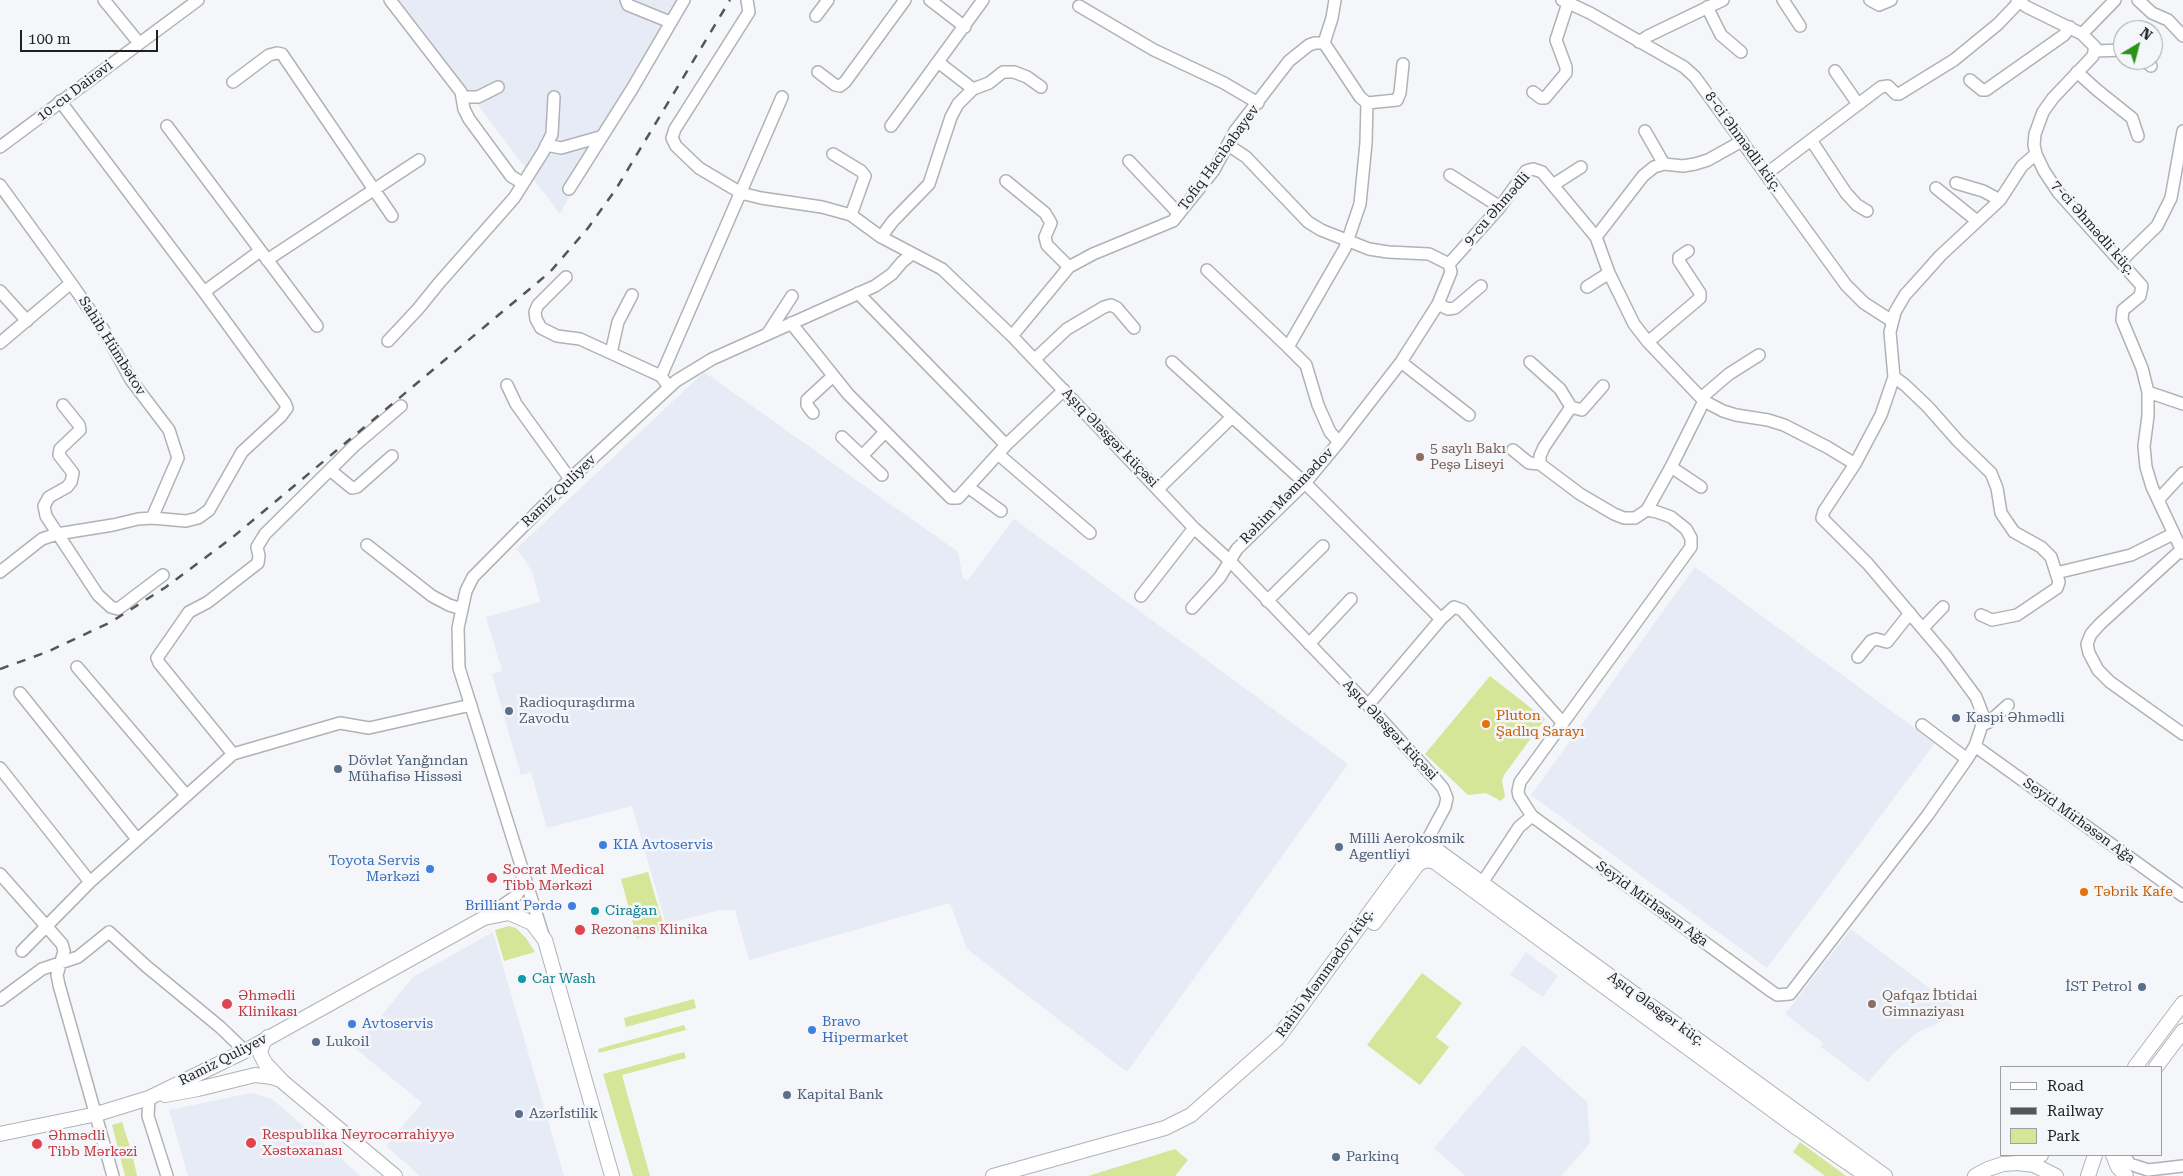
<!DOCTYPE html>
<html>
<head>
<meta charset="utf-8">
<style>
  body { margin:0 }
  #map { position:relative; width:2183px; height:1176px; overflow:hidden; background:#f4f6fa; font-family:"Roboto Serif",serif }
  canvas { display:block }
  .legend { position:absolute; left:2000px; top:1066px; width:162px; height:90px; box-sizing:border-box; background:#f4f6fa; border:1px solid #9fa0a3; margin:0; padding:6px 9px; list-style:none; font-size:15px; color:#1f2021 }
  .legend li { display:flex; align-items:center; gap:10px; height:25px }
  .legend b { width:25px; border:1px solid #9fa0a3 }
  .north { position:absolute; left:2113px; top:20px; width:50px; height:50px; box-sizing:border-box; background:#f4f6fa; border:1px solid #9fa0a3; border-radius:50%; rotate:37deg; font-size:14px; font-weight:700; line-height:20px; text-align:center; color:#1f2021 }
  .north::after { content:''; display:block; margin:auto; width:18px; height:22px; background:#2a9318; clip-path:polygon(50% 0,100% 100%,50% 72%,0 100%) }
  .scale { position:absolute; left:20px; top:30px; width:138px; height:22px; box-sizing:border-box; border:2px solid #1f2021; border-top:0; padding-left:6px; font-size:15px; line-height:18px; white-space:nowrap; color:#1f2021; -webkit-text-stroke:4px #f4f6fa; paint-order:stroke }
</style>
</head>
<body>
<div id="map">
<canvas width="2183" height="1176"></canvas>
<ul class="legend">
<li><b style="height:6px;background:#fff"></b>Road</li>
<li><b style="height:6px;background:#545557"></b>Railway</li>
<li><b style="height:14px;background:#d6e597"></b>Park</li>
</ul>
<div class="north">N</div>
<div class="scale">100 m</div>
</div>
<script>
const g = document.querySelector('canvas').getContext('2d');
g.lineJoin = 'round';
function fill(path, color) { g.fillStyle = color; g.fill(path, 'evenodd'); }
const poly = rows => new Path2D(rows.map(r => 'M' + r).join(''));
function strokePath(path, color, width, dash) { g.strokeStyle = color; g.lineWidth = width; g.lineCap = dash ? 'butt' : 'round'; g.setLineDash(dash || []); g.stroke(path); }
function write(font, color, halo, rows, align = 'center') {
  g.font = font + ' "Roboto Serif",serif'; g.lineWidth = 5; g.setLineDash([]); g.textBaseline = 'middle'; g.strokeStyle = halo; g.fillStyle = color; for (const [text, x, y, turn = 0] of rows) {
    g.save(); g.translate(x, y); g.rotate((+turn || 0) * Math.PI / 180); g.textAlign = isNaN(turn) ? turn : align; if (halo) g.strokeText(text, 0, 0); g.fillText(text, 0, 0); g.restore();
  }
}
const built = poly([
  [399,0,677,0,560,214],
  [704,372,958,552,963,578,967,581,1014,519,1348,764,1127,1072,967,949,950,903,749,960,735,910,720,910,666,924,632,806,547,828,531,772,521,775,507,727,492,674,502,671,486,617,540,602,533,574,524,558,516,549],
  [1695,567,1935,743,1767,968,1531,795],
  [1851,929,1953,1006,1943,1021,1918,1032,1893,1054,1868,1082,1821,1047,1823,1043,1785,1014],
  [493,932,564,1176,420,1176,386,1146,422,1103,355,1048,413,977],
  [1526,952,1558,976,1543,997,1510,975],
  [1523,1045,1587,1102,1590,1143,1561,1176,1466,1176,1434,1148],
  [251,1093,272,1099,361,1176,188,1176,169,1110]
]);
const green = poly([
  [1490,676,1545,719,1504,775,1502,781,1505,796,1501,801,1486,793,1468,795,1425,754],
  [648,872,665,930,637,938,621,879],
  [509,926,516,928,526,938,535,952,504,961,495,930],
  [1422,973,1462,1003,1436,1037,1449,1047,1420,1085,1367,1045],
  [694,999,696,1008,626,1027,624,1018],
  [684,1025,686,1030,599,1053,598,1049],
  [684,1052,686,1058,622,1075,650,1176,633,1176,603,1074],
  [122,1122,132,1153,137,1176,125,1176,112,1125],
  [1800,1142,1846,1176,1825,1176,1793,1152],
  [1175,1149,1188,1160,1175,1176,1088,1176]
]);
const minor = poly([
  [104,0,139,43],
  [390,0,461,92,464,109,469,119,511,176,522,183],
  [626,0,628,5,670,22],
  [747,0,749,12,675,129,672,138,676,146,699,168,741,193,761,198,822,207,851,215,881,237,942,269,1012,336,1194,528,1229,560,1368,705,1437,781,1443,788,1447,798,1445,807,1424,846,1424,852],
  [930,0,965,27],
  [1562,0,1590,13,1684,67,1695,77,1846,285,1864,303,1892,321],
  [1783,0,1800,26],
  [1870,0,1879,5,1891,0],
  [2017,0,2027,7,2082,34,2095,47,2093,56,2053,98,2043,112,2035,134,2034,145,2036,154,2044,171,2058,192,2142,286,2140,296,2123,310,2122,320,2142,368,2148,392,2148,416,2144,446,2146,467,2152,487,2183,553],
  [2138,0,2152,13,2168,20,2183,36],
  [1079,6,1154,50,1224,83,1258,103],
  [1707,7,1721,35,1741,52],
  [816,16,828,0],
  [2082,34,2115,0],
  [1639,42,1648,36,1723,0],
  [2095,51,2123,50],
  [2145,60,2151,66],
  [938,62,973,89],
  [1835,71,1858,104],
  [818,72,835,85,840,86,845,82,905,0],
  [2077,72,2097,90,2132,118,2138,136],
  [1970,80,1982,90,1986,90,2064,35,2070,27],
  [233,82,269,55,277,53,282,54,392,216],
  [1533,92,1541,98,1545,98,1566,73,1566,67,1556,40,1568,3],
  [463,97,478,97,498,87],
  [1367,103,1397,100,1400,93,1403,64],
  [167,126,317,326],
  [891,126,983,0],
  [1645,131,1664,164],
  [1811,140,1846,193,1857,205,1867,211],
  [546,145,561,148,600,137],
  [1228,145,1246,157,1308,222,1321,230,1369,249,1388,252,1429,254,1449,264],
  [0,147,198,0],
  [833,154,861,171,865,176,851,215],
  [1129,161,1179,214],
  [1766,174,1881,87,1888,86,1896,94,1899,94,1954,60,1998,24,2019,2],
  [1450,175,1500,207],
  [1006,181,1045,213,1051,223,1045,237,1047,245,1069,267],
  [1956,183,1983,191,2000,200],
  [0,185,71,283,103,329,131,380,169,430,178,458,152,518],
  [1553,185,1581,167],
  [1936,188,1977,221],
  [569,189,632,89,684,0],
  [881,237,893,221,929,184,951,117,958,104,973,89,989,83,1003,72,1014,72,1027,77,1041,87],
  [1596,237,1643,176,1654,167,1664,164,1683,166,1695,164,1708,160,1742,141],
  [267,260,419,160],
  [2121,261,2157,226,2171,198,2183,131],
  [1449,264,1500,207,1526,171,1533,169,1542,172,1596,237,1609,273,1634,324,1648,342,1704,401,1723,411,1736,415,1768,420,1784,425,1827,447,1855,464],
  [1207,270,1288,347],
  [566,277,538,305,535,312,536,319,541,328,557,336,580,339,661,376],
  [1587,287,1609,273],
  [0,291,27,321],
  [204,292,260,251],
  [858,293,1006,445],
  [1438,304,1448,309,1455,308,1481,286],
  [791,323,848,394,951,498,958,498,1006,445,1064,390],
  [768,333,792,296],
  [1012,336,1069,267,1093,254,1173,221,1214,170,1235,131,1289,61,1309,45,1315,43,1324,43],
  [388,341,418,309,439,283,514,198,543,152,552,134,554,97],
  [1648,342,1700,298,1700,293,1679,261,1679,257,1688,251],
  [0,343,71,283],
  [611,353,618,322,632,295],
  [1035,359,1067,329,1104,307,1111,305,1117,308,1134,328],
  [1172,362,1305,483,1441,619],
  [1401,362,1469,415],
  [1530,362,1560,389,1571,407],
  [1894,377,1905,385,1928,407,1958,441,1991,473,1997,488,2001,513,2014,532,2041,547,2051,557,2059,582,2057,588,2017,615,1992,620,1981,615],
  [507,385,516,404,570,479],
  [669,387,661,376,782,97],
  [2148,392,2183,404],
  [1701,398,1729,374,1759,355],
  [63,405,79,425,80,430,60,449,59,455,73,473,71,482,67,487,49,497,44,506,46,516,98,595,111,607,118,609,163,575],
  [813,413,807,405,807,400,833,376],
  [842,437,882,475],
  [1339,442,1401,362,1438,304,1451,272,1449,264],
  [1513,450,1529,463,1540,464,1580,494,1614,514,1624,518,1635,518,1647,510,1657,512,1671,517,1686,529,1691,538,1691,547,1520,782,1518,791,1519,796,1532,816,1771,991,1777,995,1790,994,1927,816,1967,759,1975,746,1982,725,1983,715,1976,697,1945,655,1868,564,1822,518,1824,511,1855,464,1881,415,1894,377,1890,332,1895,312,1905,295,1924,274,1940,256,2000,200,2022,166,2036,154],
  [998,454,1090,533],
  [862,456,885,432],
  [1540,464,1540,456,1544,447,1571,407,1582,410,1603,386],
  [1671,467,1701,487],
  [330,470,352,488,357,487,392,456],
  [968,487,1001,511],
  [1158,489,1232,417],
  [2158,500,2183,473],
  [1647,510,1671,467,1704,401],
  [367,545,432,596,449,605,462,609],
  [2181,550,2100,624,2091,634,2087,644,2089,653,2098,670,2110,682,2183,734],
  [0,572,42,539,57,534,113,525,138,519,152,518,186,521,198,518,209,510,242,452,281,416,287,408,285,403,204,292,60,101],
  [2056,573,2131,555,2173,534],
  [1141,596,1194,528],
  [1267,601,1323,546],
  [1192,608,1220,577,1237,549,1305,483,1339,442,1330,432,1318,405,1306,365,1288,347,1345,248,1360,204,1366,143,1367,103,1360,97,1324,43,1332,18,1335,0],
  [1923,628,1943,607],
  [1309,644,1351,599],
  [1858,657,1871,641,1876,639,1887,642,1910,613],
  [77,667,186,795],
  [20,693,137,839],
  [1368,705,1441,619,1454,607,1462,610,1562,722],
  [1922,725,1967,759],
  [1982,725,1989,722,2008,705],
  [1975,746,2183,896],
  [233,754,159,663,157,658,189,612,208,602,258,563,259,556,257,547,265,534,354,446,401,406],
  [0,768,90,882],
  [0,874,62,944,64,951,57,975,59,985,113,1176],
  [1482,883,1519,827,1532,816],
  [487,916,516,896,521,888,523,874],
  [543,935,459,668,458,628,466,591,473,577,570,479,676,381,712,359,875,286,892,274,902,262,912,254],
  [22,951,90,882,233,754,340,723,369,728,471,705],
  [0,1000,42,969,78,957,109,932,146,966,220,1027,245,1051],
  [149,1098,148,1116,167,1176],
  [2124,1155,2130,1164,2148,1170,2183,1166]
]);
const major = poly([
  [1374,923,1418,864,1426,860,1435,862,1797,1128,1867,1176],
  [268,1037,263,1043,260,1053,265,1063,283,1082,395,1176],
  [2135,1067,2183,1003],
  [2156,1067,2183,1031],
  [165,1095,198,1089,255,1075,272,1077,280,1080],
  [0,1134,97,1114,149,1098,245,1051,484,918,509,913,532,923,545,940,612,1176],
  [2113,1155,2118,1167,2126,1176],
  [2021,1162,2041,1155],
  [993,1176,1165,1128,1191,1115,1277,1039,1411,856,1419,846,1424,846,1434,848,1442,854,1885,1176],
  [1975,1176,1988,1169,2003,1164,2018,1163,2034,1165,2056,1176],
  [2088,1176,2095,1155]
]);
const rail = poly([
  [0,669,47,652,111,622,166,587,233,537,550,272,588,228,616,189,730,0]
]);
const markers = [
  [1420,457,5,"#8d6e63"],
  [509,711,5,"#5c6f8a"],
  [1956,718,5,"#5c6f8a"],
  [1486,724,5,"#e8710a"],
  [338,769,5,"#5c6f8a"],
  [603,845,5,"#3f7fe0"],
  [1339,847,5,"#5c6f8a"],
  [430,869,5,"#3f7fe0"],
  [492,878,6,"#e0444e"],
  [2084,892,5,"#e8710a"],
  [572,906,5,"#3f7fe0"],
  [595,911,5,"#0f9aa8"],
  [580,930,6,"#e0444e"],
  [522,979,5,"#0f9aa8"],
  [2142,987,5,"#5c6f8a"],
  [227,1004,6,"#e0444e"],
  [1872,1004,5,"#8d6e63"],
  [352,1024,5,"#3f7fe0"],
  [812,1030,5,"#3f7fe0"],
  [316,1042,5,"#5c6f8a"],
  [787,1095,5,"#5c6f8a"],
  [519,1114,5,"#5c6f8a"],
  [251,1143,6,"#e0444e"],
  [37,1144,6,"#e0444e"],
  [1336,1157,5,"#5c6f8a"]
];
const streetNames = [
  ["10-cu Dairəvi",75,91,-37],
  ["8-ci Əhmədli küç.",1743,142,54],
  ["Tofiq Hacıbabayev",1219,158,-54],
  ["9-cu Əhmədli",1497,209,-49],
  ["7-ci Əhmədli küç.",2093,228,49],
  ["Sahib Hümbətov",112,346,58],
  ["Aşıq Ələsgər küçəsi",1110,438,46],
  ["Ramiz Quliyev",559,491,-44],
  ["Rəhim Məmmədov",1287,496,-46],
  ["Aşıq Ələsgər küçəsi",1390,730,47],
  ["Seyid Mirhəsən Ağa",2079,821,36],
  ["Seyid Mirhəsən Ağa",1652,904,36],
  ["Rahib Məmmədov küç.",1325,973,-54],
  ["Aşıq Ələsgər küç.",1656,1009,36],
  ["Ramiz Quliyev",223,1060,-27]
];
const educationNames = [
  ["5 saylı Bakı",1430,449],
  ["Peşə Liseyi",1430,465],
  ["Qafqaz İbtidai",1882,996],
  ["Gimnaziyası",1882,1012]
];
const serviceNames = [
  ["Radioquraşdırma",519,703],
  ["Zavodu",519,719],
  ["Kaspi Əhmədli",1966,718],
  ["Dövlət Yanğından",348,761],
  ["Mühafisə Hissəsi",348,777],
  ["Milli Aerokosmik",1349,839],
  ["Agentliyi",1349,855],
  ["İST Petrol",2132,987,"right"],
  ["Lukoil",326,1042],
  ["Kapital Bank",797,1095],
  ["Azərİstilik",529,1114],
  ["Parkinq",1346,1157]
];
const foodNames = [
  ["Pluton",1496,716],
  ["Şadlıq Sarayı",1496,732],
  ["Təbrik Kafe",2094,892]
];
const shopNames = [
  ["KIA Avtoservis",613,845],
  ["Toyota Servis",420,861,"right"],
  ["Mərkəzi",420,877,"right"],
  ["Brilliant Pərdə",562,906,"right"],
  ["Bravo",822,1022],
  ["Hipermarket",822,1038],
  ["Avtoservis",362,1024]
];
const healthNames = [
  ["Socrat Medical",503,870],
  ["Tibb Mərkəzi",503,886],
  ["Rezonans Klinika",591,930],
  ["Əhmədli",238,996],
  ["Klinikası",238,1012],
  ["Respublika Neyrocərrahiyyə",262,1135],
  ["Xəstəxanası",262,1151],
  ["Əhmədli",48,1136],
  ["Tibb Mərkəzi",48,1152]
];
const cultureNames = [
  ["Cirağan",605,911],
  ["Car Wash",532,979]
];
fill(built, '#e6ebf6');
fill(green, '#d6e597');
strokePath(minor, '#b0b2b6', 14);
strokePath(major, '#b0b2b6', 16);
strokePath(minor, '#fff', 11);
strokePath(major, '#fff', 14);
strokePath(rail, '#545557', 2.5, [9, 9]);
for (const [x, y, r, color] of markers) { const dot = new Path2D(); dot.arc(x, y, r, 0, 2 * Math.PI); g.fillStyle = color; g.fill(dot); strokePath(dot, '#f4f6fa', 2); }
write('14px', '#1f2021', '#f4f6fa', streetNames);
write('14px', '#785e54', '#f4f6fa', educationNames, 'left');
write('14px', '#4e5e75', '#f4f6fa', serviceNames, 'left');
write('14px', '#c56008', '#f4f6fa', foodNames, 'left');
write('14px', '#366cbe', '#f4f6fa', shopNames, 'left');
write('14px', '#be3a42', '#f4f6fa', healthNames, 'left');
write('14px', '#0d838f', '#f4f6fa', cultureNames, 'left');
</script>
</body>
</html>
